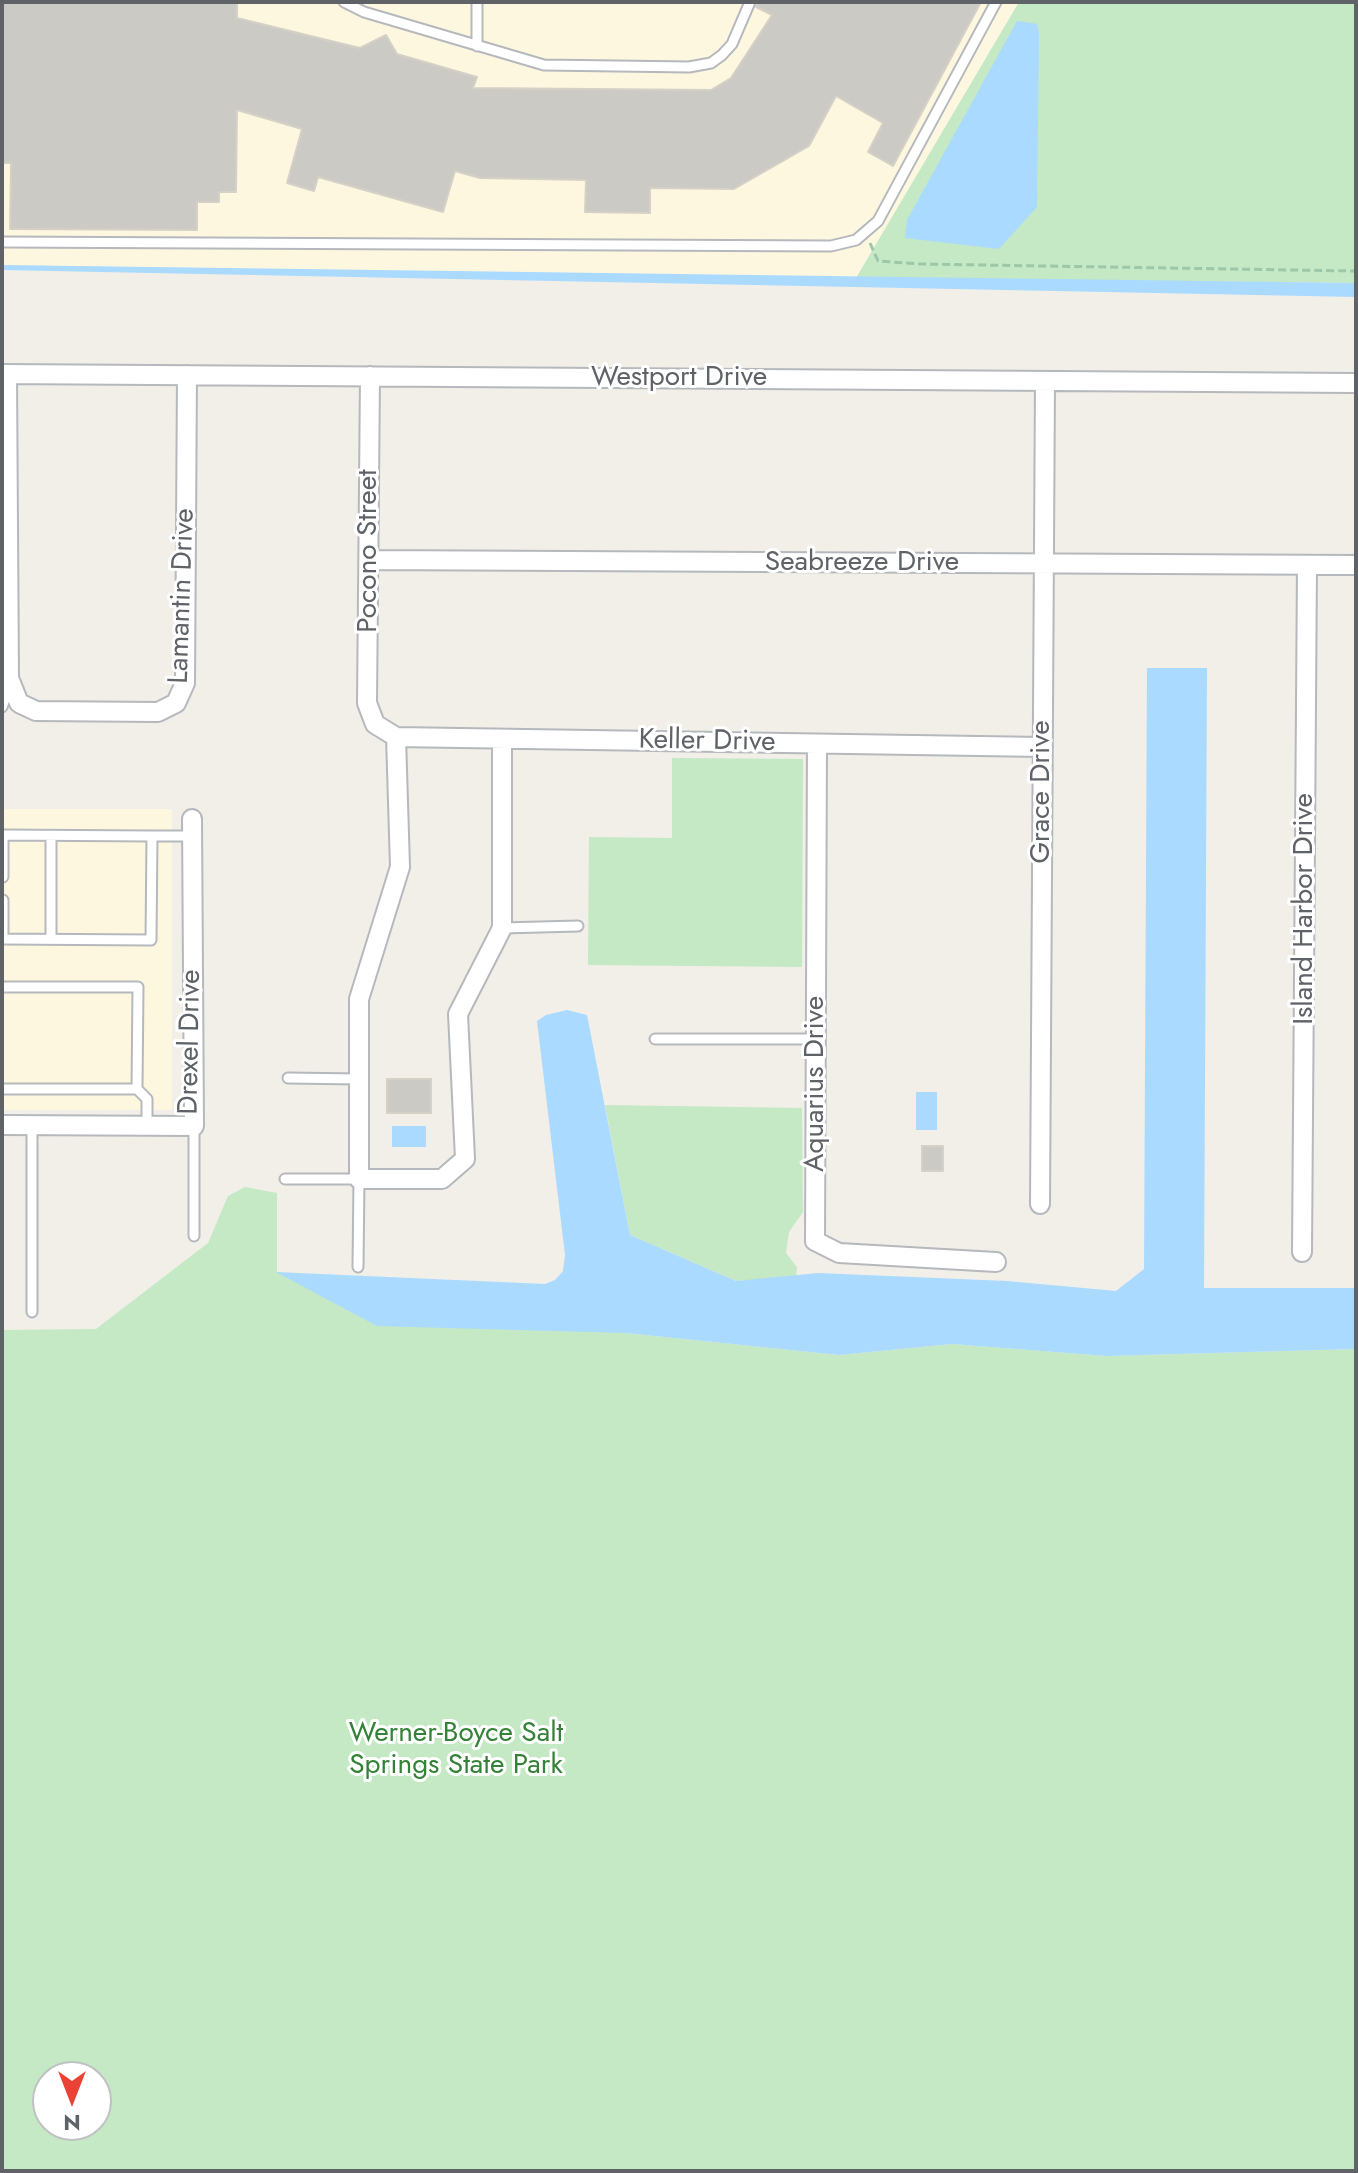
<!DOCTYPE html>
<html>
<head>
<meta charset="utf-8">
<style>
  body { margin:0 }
  #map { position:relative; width:1358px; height:2173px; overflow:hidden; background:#f1efe8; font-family:Jost,sans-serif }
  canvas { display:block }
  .frame { position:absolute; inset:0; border:4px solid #5f6368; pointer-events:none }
  .north { position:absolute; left:32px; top:2061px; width:80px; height:80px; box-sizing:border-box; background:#fff; border:2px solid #bfc1c3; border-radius:50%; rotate:180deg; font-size:22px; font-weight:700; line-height:32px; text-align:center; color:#5f6368 }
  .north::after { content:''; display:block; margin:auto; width:28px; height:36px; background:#ea4335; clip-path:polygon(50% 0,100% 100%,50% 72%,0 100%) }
</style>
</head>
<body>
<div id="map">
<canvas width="1358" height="2173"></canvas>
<div class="frame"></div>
<div class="north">N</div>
</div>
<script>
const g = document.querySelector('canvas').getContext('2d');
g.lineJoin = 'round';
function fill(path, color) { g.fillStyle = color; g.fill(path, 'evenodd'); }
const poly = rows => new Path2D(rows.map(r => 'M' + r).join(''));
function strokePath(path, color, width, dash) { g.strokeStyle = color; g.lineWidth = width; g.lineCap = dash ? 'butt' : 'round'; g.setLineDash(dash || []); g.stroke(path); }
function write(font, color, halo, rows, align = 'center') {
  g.font = font + ' Jost,sans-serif'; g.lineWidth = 6; g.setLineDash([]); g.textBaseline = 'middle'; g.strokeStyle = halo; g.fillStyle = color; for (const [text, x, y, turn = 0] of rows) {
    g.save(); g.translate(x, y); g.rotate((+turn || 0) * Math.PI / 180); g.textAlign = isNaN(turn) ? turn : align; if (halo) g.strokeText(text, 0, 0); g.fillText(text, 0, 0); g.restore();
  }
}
const commercial = poly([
  [2,2,1019,2,856,278,2,265],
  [2,809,172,809,172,1110,2,1110]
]);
const green = poly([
  [1019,2,1356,2,1356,283,856,278],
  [672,758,803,759,802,967,588,965,589,837,672,838],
  [605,1105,802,1108,803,1212,789,1232,786,1253,797,1267,796,1277,736,1281,630,1235],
  [245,1187,277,1193,277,1272,626,1333,839,1355,952,1344,1107,1356,1356,1349,1356,2171,2,2171,2,1330,96,1329,208,1243,228,1196],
  [48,2077,96,2077,96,2125,48,2125]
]);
const water = poly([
  [1017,21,1037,24,1039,34,1037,207,999,249,905,238,907,220],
  [2,265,1356,283,1356,297,2,270],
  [1147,668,1207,668,1204,1288,1356,1288,1356,1349,1107,1356,952,1344,839,1355,626,1333,377,1326,276,1272,545,1284,555,1280,563,1271,565,1255,537,1021,546,1015,567,1010,587,1015,630,1235,736,1281,818,1273,1007,1281,1116,1291,1144,1269],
  [916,1092,937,1092,937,1130,916,1130],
  [392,1126,426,1126,426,1147,392,1147]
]);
const building = poly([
  [2,2,237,2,237,18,360,48,386,35,397,54,477,77,473,88,711,90,731,78,772,15,756,7,757,2,981,2,893,166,868,152,883,123,836,96,809,146,734,189,650,188,650,213,585,212,586,180,480,178,455,171,443,212,318,177,314,191,287,183,302,129,237,110,236,192,219,192,219,202,197,202,197,230,10,229,11,163,2,163,2,2],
  [387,1079,431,1079,431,1113,387,1113,387,1079],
  [922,1146,943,1146,943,1171,922,1171,922,1146]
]);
const path = poly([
  [870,243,878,261,920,264,1356,271]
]);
const lane = poly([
  [344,2,364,12,544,65,689,67,711,63,722,55,732,44,750,2],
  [477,46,477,2],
  [2,242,831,246,856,240,878,221,996,2],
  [2,707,11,684],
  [2,835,152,836,151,940,2,939],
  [3,835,3,877],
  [51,836,51,939],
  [152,836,192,836],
  [3,900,3,939],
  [502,928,578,926],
  [2,987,138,987,137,1089,2,1089],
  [655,1039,816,1039],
  [288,1078,359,1079],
  [137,1089,147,1099,147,1126],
  [194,1126,194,1236],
  [285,1179,359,1179,358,1267],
  [32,1312,32,1125]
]);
const street = poly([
  [2,374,1356,383],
  [7,374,9,678,19,703,36,711,158,712,176,703,185,683,187,375],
  [370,376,367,703,375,724,396,737,1043,747],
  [369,560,1356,565],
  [396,737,400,867,359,999,359,1179,442,1179,465,1159,458,1014,502,928,502,739],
  [817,744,815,1241,839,1253,996,1262],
  [2,1125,194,1126,192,819],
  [1040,1204,1045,381],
  [1302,1252,1307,565]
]);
const streetNames = [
  ["Westport Drive",679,378],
  ["Pocono Street",369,551,-90],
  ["Seabreeze Drive",862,563],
  ["Lamantin Drive",183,596,-88],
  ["Keller Drive",707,742,1],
  ["Grace Drive",1042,792,-90],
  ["Island Harbor Drive",1305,909,-90],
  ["Drexel Drive",191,1042,-89],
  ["Aquarius Drive",816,1084,-90]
];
const parkNames = [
  ["Werner-Boyce Salt",456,1734],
  ["Springs State Park",456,1766]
];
fill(commercial, '#fef7e0');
fill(green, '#c5e8c5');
fill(water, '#aadaff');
fill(building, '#cccac5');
strokePath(building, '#d6d1c6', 2);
strokePath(lane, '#b5b8bc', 13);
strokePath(street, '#b5b8bc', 22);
strokePath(path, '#9cc7a9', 3, [8, 4]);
strokePath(lane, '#fff', 9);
strokePath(street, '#fff', 18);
write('28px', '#5f6368', '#fff', streetNames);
write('28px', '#348238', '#fff', parkNames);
</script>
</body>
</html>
